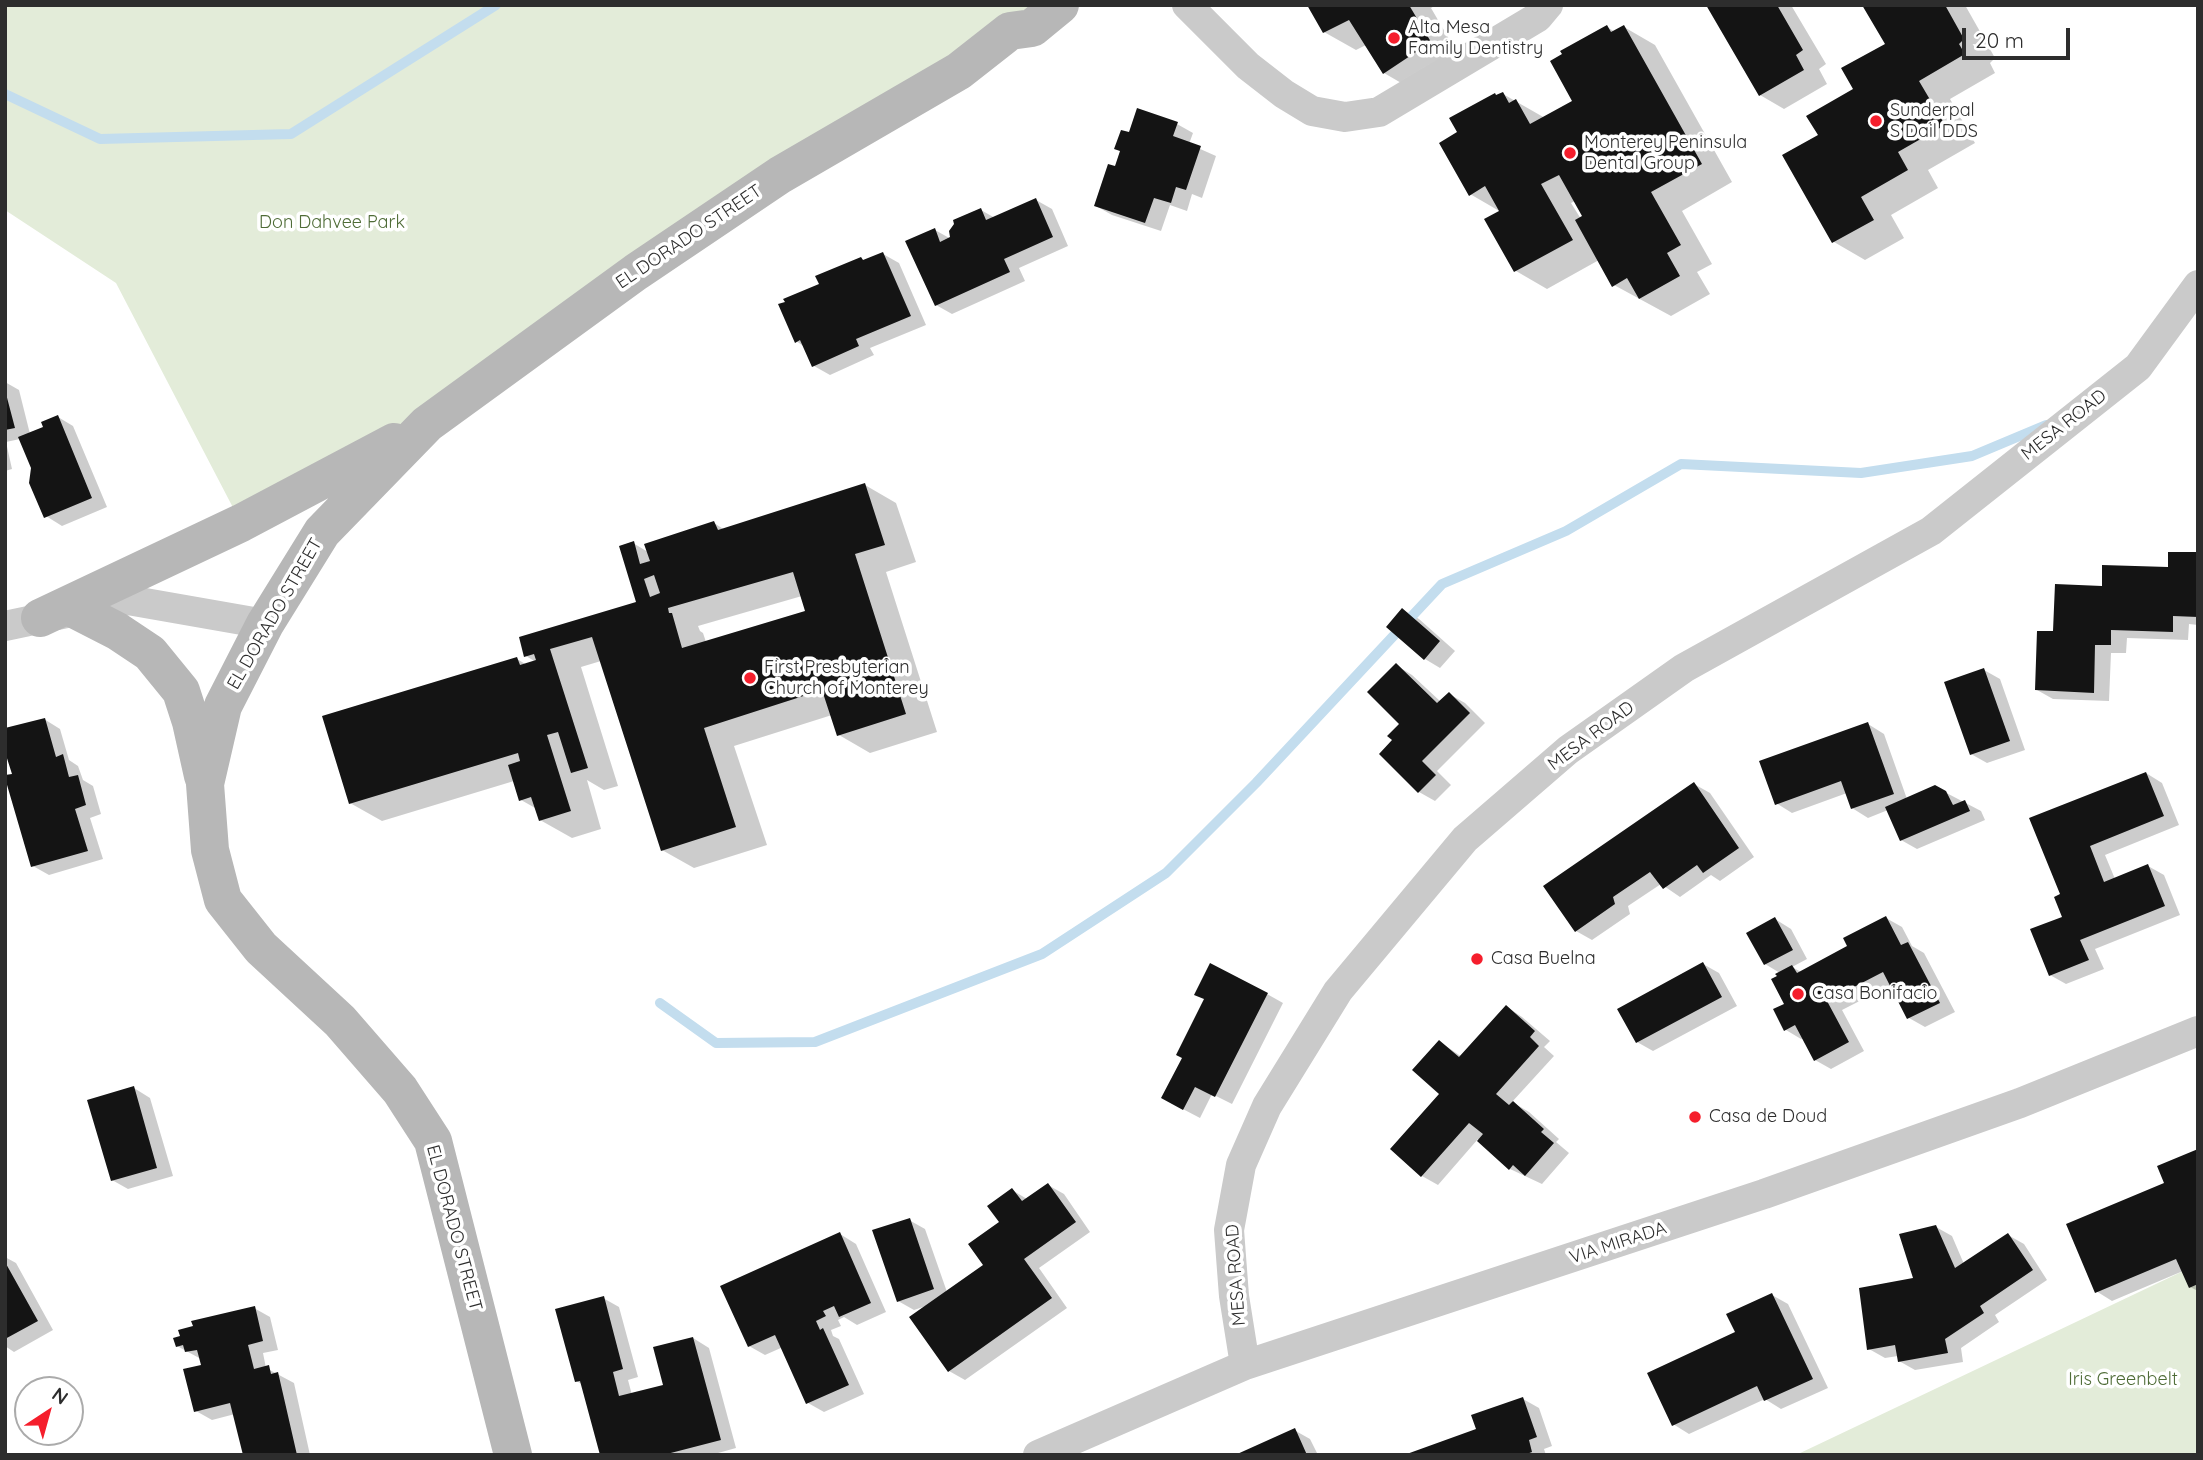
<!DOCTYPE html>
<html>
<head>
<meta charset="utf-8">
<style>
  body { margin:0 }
  #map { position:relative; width:2203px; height:1460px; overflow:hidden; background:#fff; font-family:Quicksand,sans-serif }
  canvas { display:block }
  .frame { position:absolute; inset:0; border:7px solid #2d2d2d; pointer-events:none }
  .north { position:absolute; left:14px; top:1376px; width:70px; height:70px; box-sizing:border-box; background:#fff; border:2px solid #ababab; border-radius:50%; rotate:36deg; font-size:19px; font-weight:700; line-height:28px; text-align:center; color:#2d2d2d }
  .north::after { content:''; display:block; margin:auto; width:24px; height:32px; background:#f51e2c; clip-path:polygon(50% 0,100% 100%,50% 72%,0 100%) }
  .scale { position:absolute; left:1962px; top:28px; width:108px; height:32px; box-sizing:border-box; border:4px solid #2d2d2d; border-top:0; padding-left:9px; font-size:21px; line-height:24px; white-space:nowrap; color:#2d2d2d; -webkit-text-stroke:5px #fff; paint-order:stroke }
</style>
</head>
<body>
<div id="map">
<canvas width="2203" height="1460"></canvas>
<div class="frame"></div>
<div class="north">N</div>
<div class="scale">20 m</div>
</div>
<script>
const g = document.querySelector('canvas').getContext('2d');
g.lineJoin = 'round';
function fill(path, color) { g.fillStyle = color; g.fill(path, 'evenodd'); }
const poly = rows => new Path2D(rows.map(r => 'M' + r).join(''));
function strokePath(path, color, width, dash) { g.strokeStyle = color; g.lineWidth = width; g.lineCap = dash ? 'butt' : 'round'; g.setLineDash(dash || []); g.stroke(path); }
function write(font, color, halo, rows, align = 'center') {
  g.font = font + ' Quicksand,sans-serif'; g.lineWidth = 7; g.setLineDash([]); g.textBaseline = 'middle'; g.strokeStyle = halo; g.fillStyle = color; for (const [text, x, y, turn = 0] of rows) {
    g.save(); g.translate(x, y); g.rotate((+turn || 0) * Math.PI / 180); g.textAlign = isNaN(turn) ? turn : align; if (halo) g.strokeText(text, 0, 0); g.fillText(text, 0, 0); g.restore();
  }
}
const green = poly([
  [5,5,1034,5,427,424,241,523,116,283,5,210],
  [2198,1264,2198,1455,1796,1455]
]);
const shadow = poly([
  [1309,5,1436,5,1431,8,1462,61,1415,91,1384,73,1366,45,1356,50,1324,32],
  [1708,5,1791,5,1826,64,1819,69,1827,84,1784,109,1760,95],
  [1864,5,1965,5,1995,58,1990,63,1995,73,1950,99,1975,143,1928,170,1938,188,1891,215,1904,238,1865,260,1834,242,1820,136,1887,44],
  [1607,27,1615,32,1624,27,1655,45,1732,182,1682,211,1712,264,1697,272,1710,294,1671,316,1614,285,1599,260,1547,289,1516,271,1487,220,1501,212,1470,194,1459,133,1497,96,1503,94,1545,118,1574,101],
  [1575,201,1584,217,1581,219,1571,203],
  [1177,124,1193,133,1189,144,1216,156,1202,198,1192,194,1187,211,1170,205,1161,231,1112,215,1096,206,1116,168,1130,134],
  [1036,200,1052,209,1068,246,1019,268,1025,281,952,314,936,305,935,230,951,239,981,210,995,218],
  [883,254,899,263,926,325,870,348,874,355,830,375,814,366,805,347,796,341,821,285,861,259,865,261],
  [5,382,19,390,30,434,45,428,58,417,73,426,107,507,62,526,46,516,33,468,20,439,6,442,12,469,5,471],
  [865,485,896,503,916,562,886,572,937,732,870,753,839,735,832,715,734,746,767,845,694,868,662,850,601,661,581,667,618,786,604,790,587,780,601,829,572,838,540,820,537,809,521,800,514,781,382,821,350,803,517,659,527,665,536,662,526,656,638,603,633,543,648,552,714,523,725,530],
  [802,596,807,613,706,642,703,633,700,631,698,626],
  [2198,554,2198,625,2189,624,2188,640,2127,638,2126,653,2111,653,2109,701,2053,699,2037,690,2055,633,2104,588,2169,569],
  [1403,610,1419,619,1455,651,1440,668,1425,659],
  [1396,665,1412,675,1441,702,1449,694,1465,703,1485,723,1437,771,1451,785,1435,801,1419,792,1395,740,1401,724],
  [1984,670,2000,679,2025,750,1987,763,1971,754],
  [44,719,60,729,69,760,78,766,83,780,93,786,101,814,90,818,103,859,49,875,33,866,14,775],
  [1868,724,1884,734,1907,799,1935,787,1981,811,1985,820,1917,849,1901,840,1888,810,1868,818,1852,808,1847,793,1792,813,1776,803],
  [2146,773,2162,783,2179,825,2105,855,2115,879,2148,866,2164,875,2180,915,2095,949,2104,969,2066,984,2050,975,2064,918,2062,895,2031,819],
  [1694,784,1710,793,1754,857,1720,881,1711,875,1680,897,1661,884,1628,906,1630,914,1592,940,1576,931],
  [1886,918,1902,927,1912,946,1924,953,1955,1012,1925,1027,1909,1018,1891,985,1842,1010,1864,1051,1831,1069,1815,1060,1804,1038,1801,1039,1786,1030,1786,1004,1780,973,1765,964,1775,919,1791,929,1807,959,1792,967,1801,972,1849,947],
  [1703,964,1719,973,1737,1006,1653,1051,1637,1042],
  [1267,994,1283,1003,1232,1104,1212,1094,1200,1118,1179,1107],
  [1507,1007,1522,1017,1550,1041,1544,1047,1554,1056,1512,1102,1529,1112,1559,1139,1556,1142,1569,1153,1542,1184,1510,1169,1478,1139,1438,1185,1422,1176,1442,1094,1440,1042,1462,1057],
  [134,1088,150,1098,173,1176,128,1189,112,1180],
  [2198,1151,2198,1291,2190,1287,2183,1271,2112,1301,2096,1291,2166,1184],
  [1048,1185,1064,1194,1090,1232,1039,1268,1067,1308,965,1380,949,1371,926,1306,914,1310,898,1301,909,1220,925,1229,947,1292,985,1265,1012,1190,1027,1199],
  [1936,1227,1952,1236,1964,1264,2008,1235,2024,1244,2047,1280,1995,1315,1999,1322,1961,1348,1963,1362,1915,1370,1899,1361,1898,1356,1885,1358,1869,1349,1915,1280],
  [840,1234,856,1244,886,1312,857,1325,844,1317,838,1320,841,1326,831,1330,833,1336,839,1339,864,1394,824,1412,808,1403,783,1347,765,1355,749,1346],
  [5,1257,16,1263,53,1330,14,1352,5,1346],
  [1772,1295,1788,1304,1828,1388,1781,1409,1765,1399,1689,1434,1673,1424,1737,1333],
  [603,1298,619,1307,638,1377,628,1380,632,1395,665,1387,693,1338,709,1348,736,1448,711,1455,602,1455,582,1384,576,1381],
  [254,1308,270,1317,278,1350,263,1353,266,1368,294,1383,310,1455,245,1455,235,1414,212,1420,196,1411,203,1366,201,1359,177,1346],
  [1523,1399,1539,1408,1552,1446,1544,1449,1546,1455,1409,1455,1478,1430],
  [1294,1430,1310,1439,1318,1455,1239,1455]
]);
const stream = poly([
  [5,94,100,139,291,134,496,5],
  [660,1003,716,1043,815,1042,1042,954,1166,873,1256,783,1442,584,1566,531,1681,464,1861,473,1972,456,2046,425]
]);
const building = poly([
  [1307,5,1409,5,1431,42,1383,74,1349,20,1323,33],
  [1706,5,1777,5,1803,50,1796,55,1804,70,1759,96],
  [1862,5,1945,5,1964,39,1959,44,1965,54,1919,81,1945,125,1898,152,1908,170,1861,197,1874,220,1832,243,1782,155,1818,135,1806,116,1853,89,1841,68,1885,44],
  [1607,25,1611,32,1624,25,1702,164,1651,192,1681,245,1667,253,1680,276,1639,299,1627,278,1612,287,1575,220,1582,216,1559,175,1541,184,1573,240,1514,272,1484,219,1499,211,1485,186,1469,196,1439,143,1457,132,1449,118,1495,93,1496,95,1503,92,1509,103,1516,99,1530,124,1572,101,1550,61,1562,54,1560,51],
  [1137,108,1178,122,1173,136,1201,146,1186,190,1176,187,1171,203,1154,198,1145,223,1094,206,1108,164,1115,166,1120,151,1114,149,1121,130,1129,132],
  [1036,198,1053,237,1004,259,1010,272,935,306,905,241,935,228,940,242,950,237,949,231,954,224,953,220,981,208,986,220],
  [883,252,911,316,856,339,859,346,812,367,800,340,795,343,778,304,785,302,783,299,819,284,815,276,861,257,863,260],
  [5,390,15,428,5,430],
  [58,415,92,498,44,518,29,483,31,468,18,437,43,427,41,422],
  [865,483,885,545,855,554,906,714,837,736,822,690,704,728,736,827,661,851,592,637,550,649,588,768,571,773,558,732,547,735,571,811,539,821,531,797,519,801,508,765,520,761,518,753,349,804,322,716,517,657,520,665,536,660,534,654,524,657,519,637,636,602,619,546,634,541,640,564,650,561,644,544,714,521,718,530],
  [793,572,805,611,682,648,672,613,669,613,668,608],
  [654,575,660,593,650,597,644,579],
  [2168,552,2198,552,2198,617,2173,616,2173,632,2111,630,2111,645,2095,645,2094,693,2035,690,2037,631,2053,631,2055,584,2102,586,2102,565,2168,567],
  [1402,608,1440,641,1424,660,1386,627],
  [1396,663,1437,703,1449,692,1470,713,1422,761,1436,775,1418,793,1379,754,1392,740,1387,736,1399,724,1367,692],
  [1984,668,2010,741,1970,755,1944,682],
  [45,718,56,757,63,754,69,777,78,775,86,805,75,809,88,851,31,867,5,778,5,775,12,774,5,752,5,728],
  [1868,722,1894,794,1851,809,1841,781,1775,805,1759,761],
  [2146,772,2164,816,2090,846,2104,882,2148,864,2165,906,2080,940,2089,960,2049,976,2030,929,2062,917,2054,897,2060,894,2029,818],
  [1694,782,1739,848,1703,873,1697,865,1663,889,1650,872,1613,897,1615,904,1575,932,1543,886],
  [1935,785,1946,791,1953,805,1965,800,1970,811,1900,841,1885,807],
  [1886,916,1901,945,1908,942,1940,1003,1907,1019,1883,972,1827,1001,1849,1042,1814,1061,1795,1025,1784,1031,1773,1009,1784,1004,1771,979,1777,976,1775,974,1792,965,1797,973,1847,946,1843,938],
  [1775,917,1793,950,1764,965,1746,933],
  [1703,962,1722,997,1636,1043,1617,1009],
  [1210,963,1268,993,1215,1097,1195,1087,1183,1110,1161,1098,1182,1058,1176,1055,1204,999,1194,995],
  [1506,1005,1535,1031,1530,1037,1539,1046,1496,1094,1509,1105,1513,1101,1544,1129,1541,1132,1554,1143,1525,1176,1513,1165,1509,1170,1477,1141,1483,1134,1469,1123,1421,1177,1390,1149,1439,1094,1412,1070,1439,1040,1459,1057],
  [134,1086,157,1168,111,1181,87,1100],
  [2198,1149,2198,1284,2189,1288,2176,1259,2095,1293,2066,1224,2164,1183,2157,1166],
  [1048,1183,1076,1222,1024,1259,1052,1298,948,1372,909,1317,983,1265,968,1244,999,1222,987,1206,1012,1188,1022,1201],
  [910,1218,934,1289,897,1302,872,1230],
  [1936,1225,1955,1268,2008,1233,2033,1270,1980,1306,1984,1313,1945,1339,1948,1353,1898,1362,1895,1345,1867,1350,1859,1288,1913,1278,1899,1234],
  [840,1232,871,1303,839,1317,834,1306,823,1311,826,1316,816,1321,820,1330,823,1328,849,1385,806,1404,775,1335,748,1347,720,1286],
  [5,1262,38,1321,5,1339],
  [1772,1293,1813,1379,1764,1401,1757,1386,1672,1426,1647,1373,1735,1332,1726,1314],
  [604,1296,623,1369,613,1372,619,1396,663,1385,653,1347,693,1337,721,1440,663,1455,600,1455,580,1381,575,1382,555,1309],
  [255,1306,263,1341,248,1345,254,1369,269,1365,271,1374,278,1372,297,1455,243,1455,230,1403,194,1412,183,1369,201,1365,197,1350,185,1352,183,1345,176,1347,173,1338,180,1336,178,1330,193,1326,191,1321],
  [1523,1397,1537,1437,1529,1440,1532,1452,1524,1455,1404,1455,1476,1429,1471,1415],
  [1295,1428,1307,1455,1235,1455]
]);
const street = poly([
  [1187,5,1248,66,1284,94,1312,111,1345,117,1379,112,1538,17,1548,5],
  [5,626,128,600,265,624],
  [1245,1365,1234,1296,1229,1230,1241,1165,1267,1106,1338,991,1465,839,1568,750,1684,668,1931,531,2138,367,2198,285],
  [1038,1455,1245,1365,1764,1194,2020,1103,2198,1031]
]);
const secondary = poly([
  [76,610,117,631,150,653,181,691,191,722,203,776],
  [40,618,241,523,394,442],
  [513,1455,433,1141,400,1090,340,1021,261,948,223,900,210,850,205,784,223,706,265,624,322,532,427,424,636,272,780,175,959,71,1010,31,1032,28,1060,5]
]);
const markers = [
  [1394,38,7,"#f51e2c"],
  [1876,121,7,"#f51e2c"],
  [1570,153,7,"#f51e2c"],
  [750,678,7,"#f51e2c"],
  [1477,959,7,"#f51e2c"],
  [1798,994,7,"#f51e2c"],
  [1695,1117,7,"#f51e2c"]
];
const poiNames = [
  ["Alta Mesa",1408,28],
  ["Family Dentistry",1408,49],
  ["Sunderpal",1890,111],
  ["S Dail DDS",1890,132],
  ["Monterey Peninsula",1584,143],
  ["Dental Group",1584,164],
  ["First Presbyterian",764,668],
  ["Church of Monterey",764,689],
  ["Casa Buelna",1491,959],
  ["Casa Bonifacio",1812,994],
  ["Casa de Doud",1709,1117]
];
const parkNames = [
  ["Don Dahvee Park",332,223],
  ["Iris Greenbelt",2123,1380]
];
const streetNames = [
  ["EL DORADO STREET",689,237,-34],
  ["MESA ROAD",2064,425,-38],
  ["EL DORADO STREET",275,614,-60],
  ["MESA ROAD",1591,736,-37],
  ["EL DORADO STREET",454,1228,75],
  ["VIA MIRADA",1618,1243,-18],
  ["MESA ROAD",1236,1275,-94]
];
fill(green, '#e3ecd9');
fill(shadow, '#0003');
strokePath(stream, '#c3ddee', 10);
fill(building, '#141414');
strokePath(street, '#cacaca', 30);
strokePath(secondary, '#b7b7b7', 38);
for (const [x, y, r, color] of markers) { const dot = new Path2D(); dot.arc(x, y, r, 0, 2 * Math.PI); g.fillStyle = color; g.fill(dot); strokePath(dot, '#fff', 2.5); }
write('18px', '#2d2d2d', '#fff', poiNames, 'left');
write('18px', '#4f6c37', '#fff', parkNames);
write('18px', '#2d2d2d', '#fff', streetNames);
</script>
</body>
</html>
